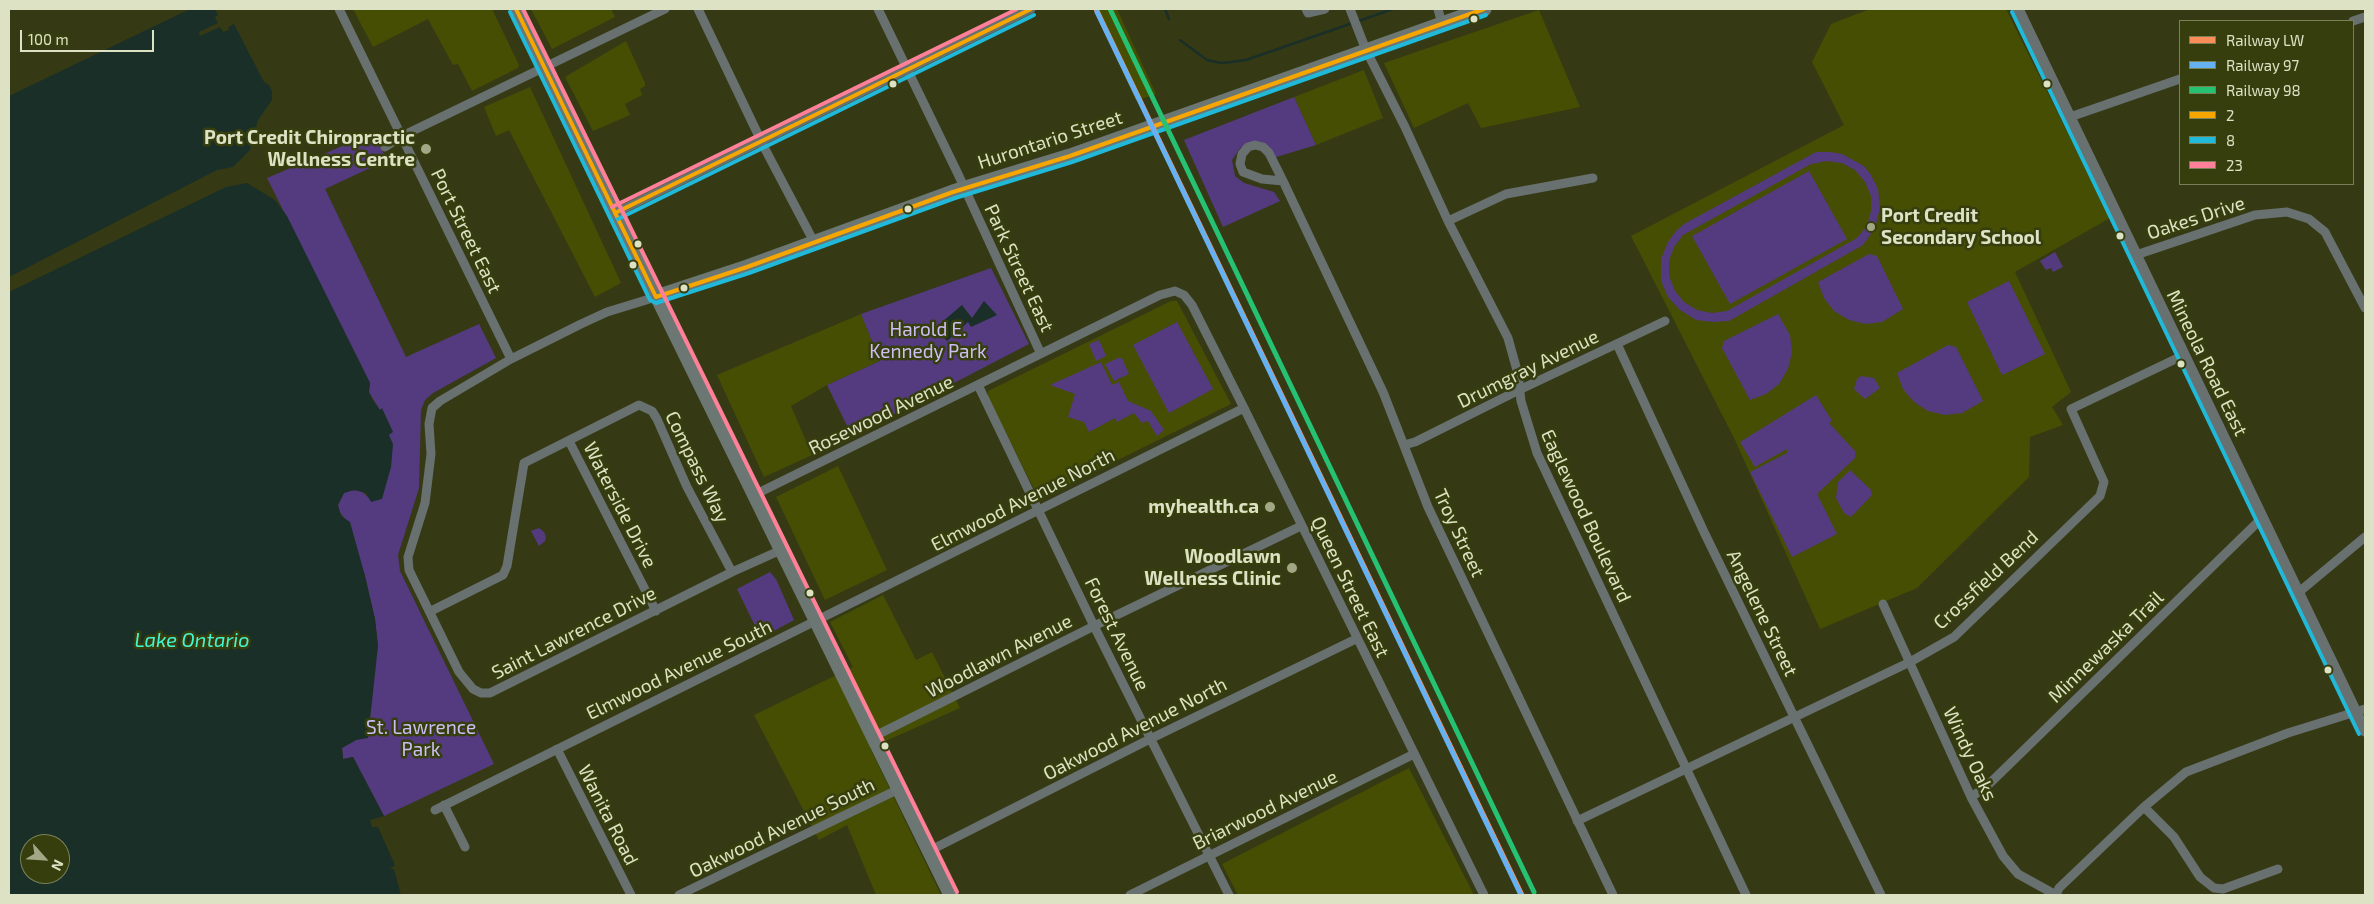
<!DOCTYPE html>
<html>
<head>
<meta charset="utf-8">
<style>
  body { margin:0 }
  #map { position:relative; width:2374px; height:904px; overflow:hidden; background:#353a15; font-family:"Exo 2",sans-serif }
  canvas { display:block }
  .frame { position:absolute; inset:0; border:10px solid #dce2c3; pointer-events:none }
  .legend { position:absolute; left:2179px; top:20px; width:175px; height:165px; box-sizing:border-box; background:#373e0e; border:1px solid #798056; margin:0; padding:6px 9px; list-style:none; font-size:15px; color:#dce2c3 }
  .legend li { display:flex; align-items:center; gap:10px; height:25px }
  .legend b { width:25px; border:1px solid #798056 }
  .north { position:absolute; left:20px; top:834px; width:50px; height:50px; box-sizing:border-box; background:#373e0e; border:1px solid #798056; border-radius:50%; rotate:116deg; font-size:14px; font-weight:700; line-height:20px; text-align:center; color:#dce2c3 }
  .north::after { content:''; display:block; margin:auto; width:18px; height:22px; background:#a2a786; clip-path:polygon(50% 0,100% 100%,50% 72%,0 100%) }
  .scale { position:absolute; left:20px; top:30px; width:134px; height:22px; box-sizing:border-box; border:2px solid #dce2c3; border-top:0; padding-left:6px; font-size:15px; line-height:18px; white-space:nowrap; color:#dce2c3; -webkit-text-stroke:4px #373e0e; paint-order:stroke }
</style>
</head>
<body>
<div id="map">
<canvas width="2374" height="904"></canvas>
<div class="frame"></div>
<ul class="legend">
<li><b style="height:6px;background:#fa8e5a"></b>Railway LW</li>
<li><b style="height:6px;background:#66b1f2"></b>Railway 97</li>
<li><b style="height:6px;background:#26c172"></b>Railway 98</li>
<li><b style="height:6px;background:#f7a600"></b>2</li>
<li><b style="height:6px;background:#20b9da"></b>8</li>
<li><b style="height:6px;background:#ff8098"></b>23</li>
</ul>
<div class="north">N</div>
<div class="scale">100 m</div>
</div>
<script>
const g = document.querySelector('canvas').getContext('2d');
g.lineJoin = 'round';
function fill(path, color) { g.fillStyle = color; g.fill(path, 'evenodd'); }
const poly = rows => new Path2D(rows.map(r => 'M' + r).join(''));
function strokePath(path, color, width, dash) { g.strokeStyle = color; g.lineWidth = width; g.lineCap = dash ? 'butt' : 'round'; g.setLineDash(dash || []); g.stroke(path); }
function write(font, color, halo, rows, align = 'center') {
  g.font = font + ' "Exo 2",sans-serif'; g.lineWidth = 5; g.setLineDash([]); g.textBaseline = 'middle'; g.strokeStyle = halo; g.fillStyle = color; for (const [text, x, y, turn = 0] of rows) {
    g.save(); g.translate(x, y); g.rotate((+turn || 0) * Math.PI / 180); g.textAlign = isNaN(turn) ? turn : align; if (halo) g.strokeText(text, 0, 0); g.fillText(text, 0, 0); g.restore();
  }
}
const built = poly([
  [353,9,492,9,519,65,518,68,472,91,458,64,453,65,428,19,373,47],
  [531,9,611,9,615,17,552,49],
  [1094,9,1117,9,1156,94,1136,101],
  [1870,9,2006,9,2110,218,2015,272,2071,392,2052,407,2063,425,2030,437,2029,477,1917,588,1820,629,1735,440,1631,236,1844,125,1812,62,1831,24],
  [1539,10,1580,107,1481,128,1468,103,1414,128,1384,63],
  [626,41,645,83,645,86,640,89,642,95,625,104,630,115,593,131,565,77],
  [1364,70,1383,118,1316,145,1294,97],
  [530,87,621,283,595,297,509,130,496,136,484,107],
  [1171,301,1177,301,1231,404,1039,499,988,397,988,391],
  [861,314,880,361,827,385,791,406,812,455,764,477,717,375],
  [838,466,887,570,825,600,776,497],
  [883,595,916,660,932,652,960,708,870,748,941,895,876,895,847,825,819,840,754,715,853,667,830,622],
  [1409,768,1474,895,1238,895,1222,864]
]);
const green = poly([
  [1294,97,1316,145,1273,158,1255,143,1240,148,1232,160,1235,176,1244,183,1274,192,1280,201,1223,227,1184,140],
  [373,133,387,160,325,189,406,357,479,324,496,358,433,393,425,400,421,410,419,488,398,555,400,571,494,764,384,816,353,757,343,759,342,748,356,740,378,646,375,619,365,576,346,520,339,511,338,505,344,493,348,491,360,490,369,498,388,435,380,410,369,392,370,383,267,178],
  [1816,152,1830,152,1842,154,1864,166,1871,175,1878,189,1880,208,1875,228,1863,245,1729,321,1713,322,1696,320,1680,310,1668,297,1661,281,1661,259,1668,242,1676,231,1684,224],
  [1827,161,1842,163,1855,170,1865,182,1871,196,1871,211,1867,226,1857,238,1727,311,1712,313,1697,310,1684,302,1675,291,1669,276,1669,261,1674,247,1683,235,1811,164],
  [1809,171,1847,239,1730,304,1692,236],
  [2055,252,2063,267,2053,272,2051,268,2046,270,2040,261],
  [1869,254,1877,256,1903,309,1882,322,1866,324,1849,320,1834,311,1824,298,1818,282],
  [991,268,1029,344,852,436,827,385,880,361,861,314],
  [2009,281,2045,354,2002,375,1967,302],
  [1778,314,1790,335,1792,352,1788,369,1779,384,1766,394,1750,400,1722,348,1724,341],
  [1177,322,1213,389,1169,413,1133,345],
  [1099,340,1106,356,1096,361,1089,344],
  [1948,345,1956,347,1983,401,1962,413,1945,415,1928,411,1914,402,1903,389,1897,373],
  [1118,358,1122,358,1129,374,1114,381,1105,364],
  [1101,362,1112,385,1119,382,1128,401,1151,411,1164,430,1157,436,1148,421,1142,423,1134,413,1117,422,1115,418,1089,432,1084,422,1068,417,1075,394,1050,385],
  [1861,376,1874,378,1880,388,1865,399,1854,389,1857,379],
  [1816,395,1832,421,1829,423,1855,451,1855,458,1817,494,1837,534,1792,557,1750,472,1787,453,1787,449,1755,467,1740,442],
  [1850,470,1871,490,1872,495,1851,517,1844,513,1836,498,1838,482],
  [539,528,544,532,546,537,545,541,539,546,531,531],
  [770,572,776,579,794,620,761,638,737,589]
]);
const water = poly([
  [190,9,215,9,225,29,234,24,264,82,269,85,272,92,272,100,258,120,250,150,233,167,217,170,9,277,9,96],
  [247,183,275,200,287,216,370,383,369,392,372,399,380,410,382,408,393,432,389,435,393,444,391,467,382,499,371,502,366,493,354,490,344,493,338,505,341,516,350,522,365,576,375,619,378,646,368,738,356,740,342,748,343,759,353,757,384,816,370,820,372,827,378,827,395,865,390,869,394,869,401,895,9,895,9,292,226,187],
  [30,844,60,844,60,874,30,874],
  [984,301,997,315,971,327,968,322,947,341,935,328,962,305,972,318]
]);
const pier = poly([
  [218,15,225,28,228,27,229,30,223,32,220,27,200,36,199,32,218,23,215,17]
]);
const stream = poly([
  [1165,9,1169,19],
  [1180,40,1207,60,1221,63,1231,62,1246,60,1393,9]
]);
const minor = poly([
  [339,9,511,359],
  [698,9,765,149,814,242],
  [878,9,958,174,1040,352],
  [1306,9,1308,13,1325,9],
  [1350,9,1366,50,1405,127,1448,221,1508,338,1518,374,1521,401,1537,453,1746,895],
  [1438,9,1442,24],
  [2353,21,2365,17],
  [2070,117,2180,79],
  [385,147,402,136,665,9],
  [1283,181,1262,179,1243,172,1240,164,1242,154,1248,147,1255,145,1263,147,1269,153,1283,181,1383,392,1428,507,1613,895],
  [615,213,1031,9],
  [1448,221,1506,194,1593,178],
  [2136,255,2255,215,2287,212,2309,219,2325,232,2365,308],
  [656,297,607,312,581,324,511,359,440,401,432,408,429,424,431,454,425,503,408,557,409,570,459,672,473,689,481,693,490,693,732,572,781,550],
  [1617,344,1704,532,1881,895],
  [978,385,1094,626,1229,895],
  [569,441,656,611],
  [1404,445,1415,442,1519,390,1665,321],
  [754,495,1160,295,1175,291,1184,295,1192,305,1244,408,1484,895],
  [2299,592,2365,537],
  [1883,604,1971,797,2003,856,2018,874,2056,895,2059,888,2144,807,2186,772,2288,733,2365,709],
  [431,611,503,575,507,566,524,463,639,405,652,411,657,419,687,487,732,572],
  [873,737,1094,626,1301,526],
  [557,749,631,895],
  [1971,797,1986,787,2262,518],
  [444,805,465,847],
  [2144,807,2174,837,2200,877,2214,888,2223,889,2278,869],
  [435,810,1244,408],
  [1577,821,1910,662,1954,637,2100,496,2104,482,2071,409,2184,355],
  [929,851,1150,739,1356,639],
  [679,895,899,789],
  [1130,895,1414,754]
]);
const tertiary = poly([
  [2018,9,2365,731]
]);
const primary = poly([
  [516,9,951,895],
  [656,297,747,267,953,192,1070,156,1484,9]
]);
const bus1 = poly([
  [516,9,656,297],
  [615,213,1031,9],
  [656,297,747,267,953,192,1070,156,1484,9]
]);
const bus2 = poly([
  [510,12,650,300,656,303,749,273,955,198,1072,162,1486,15],
  [2012,12,2359,734],
  [618,219,1034,15]
]);
const bus3 = poly([
  [523,9,957,892],
  [612,207,1017,9]
]);
const rail1 = poly([
  [1096,9,1522,895]
]);
const rail2 = poly([
  [1097,12,1521,895]
]);
const rail3 = poly([
  [1110,9,1534,892]
]);
const markers = [
  [1474,19,4.5,"#dce2c3"],
  [893,84,4.5,"#dce2c3"],
  [2047,84,4.5,"#dce2c3"],
  [426,149,6,"#a2a786"],
  [908,209,4.5,"#dce2c3"],
  [1871,227,5,"#a2a786"],
  [2120,236,4.5,"#dce2c3"],
  [638,244,4.5,"#dce2c3"],
  [633,265,4.5,"#dce2c3"],
  [684,288,4.5,"#dce2c3"],
  [2181,364,4.5,"#dce2c3"],
  [1270,507,6,"#a2a786"],
  [1292,568,6,"#a2a786"],
  [810,593,4.5,"#dce2c3"],
  [2328,670,4.5,"#dce2c3"],
  [885,746,4.5,"#dce2c3"]
];
const poiNames = [
  ["Port Credit Chiropractic",415,138],
  ["Wellness Centre",415,160],
  ["Port Credit",1881,216,"left"],
  ["Secondary School",1881,238,"left"],
  ["myhealth.ca",1259,507],
  ["Woodlawn",1281,557],
  ["Wellness Clinic",1281,579]
];
const streetNames = [
  ["Hurontario Street",1050,140,-18],
  ["Oakes Drive",2196,218,-18],
  ["Port Street East",466,231,64],
  ["Park Street East",1019,268,65],
  ["Mineola Road East",2207,363,64],
  ["Drumgray Avenue",1528,369,-26],
  ["Rosewood Avenue",881,415,-26],
  ["Compass Way",697,467,64],
  ["Elmwood Avenue North",1023,500,-27],
  ["Waterside Drive",620,505,63],
  ["Eaglewood Boulevard",1586,516,65],
  ["Troy Street",1459,533,65],
  ["Crossfield Bend",1986,580,-43],
  ["Queen Street East",1350,587,64],
  ["Angelene Street",1762,613,64],
  ["Saint Lawrence Drive",574,633,-27],
  ["Forest Avenue",1117,634,64],
  ["Minnewaska Trail",2106,647,-44],
  ["Woodlawn Avenue",999,656,-27],
  ["Elmwood Avenue South",679,670,-26],
  ["Oakwood Avenue North",1135,729,-27],
  ["Windy Oaks",1970,754,65],
  ["Briarwood Avenue",1265,810,-26],
  ["Wanita Road",608,815,63],
  ["Oakwood Avenue South",782,828,-26]
];
const parkNames = [
  ["Harold E.",928,330],
  ["Kennedy Park",928,352],
  ["St. Lawrence",421,728],
  ["Park",421,750]
];
const waterNames = [
  ["Lake Ontario",192,640]
];
fill(built, '#464e03');
fill(green, '#543b80');
fill(water, '#1a2f27');
fill(pier, '#353a15');
strokePath(stream, '#1a2f27', 2.5);
strokePath(minor, '#687070', 9);
strokePath(tertiary, '#687070', 11);
strokePath(primary, '#6c7672', 15);
strokePath(bus1, '#f7a600', 4);
strokePath(bus2, '#20b9da', 4);
strokePath(bus3, '#ff8098', 4);
strokePath(rail1, '#fa8e5a', 5);
strokePath(rail2, '#66b1f2', 5);
strokePath(rail3, '#26c172', 5);
for (const [x, y, r, color] of markers) { const dot = new Path2D(); dot.arc(x, y, r, 0, 2 * Math.PI); g.fillStyle = color; g.fill(dot); strokePath(dot, '#373e0e', 2); }
write('bold 19px', '#dce2c3', '#373e0e', poiNames, 'right');
write('19px', '#dce2c3', '#373e0e', streetNames);
write('19px', '#ccbff3', '#373e0e', parkNames);
write('italic 20px', '#44f5d3', '#373e0e', waterNames);
</script>
</body>
</html>
